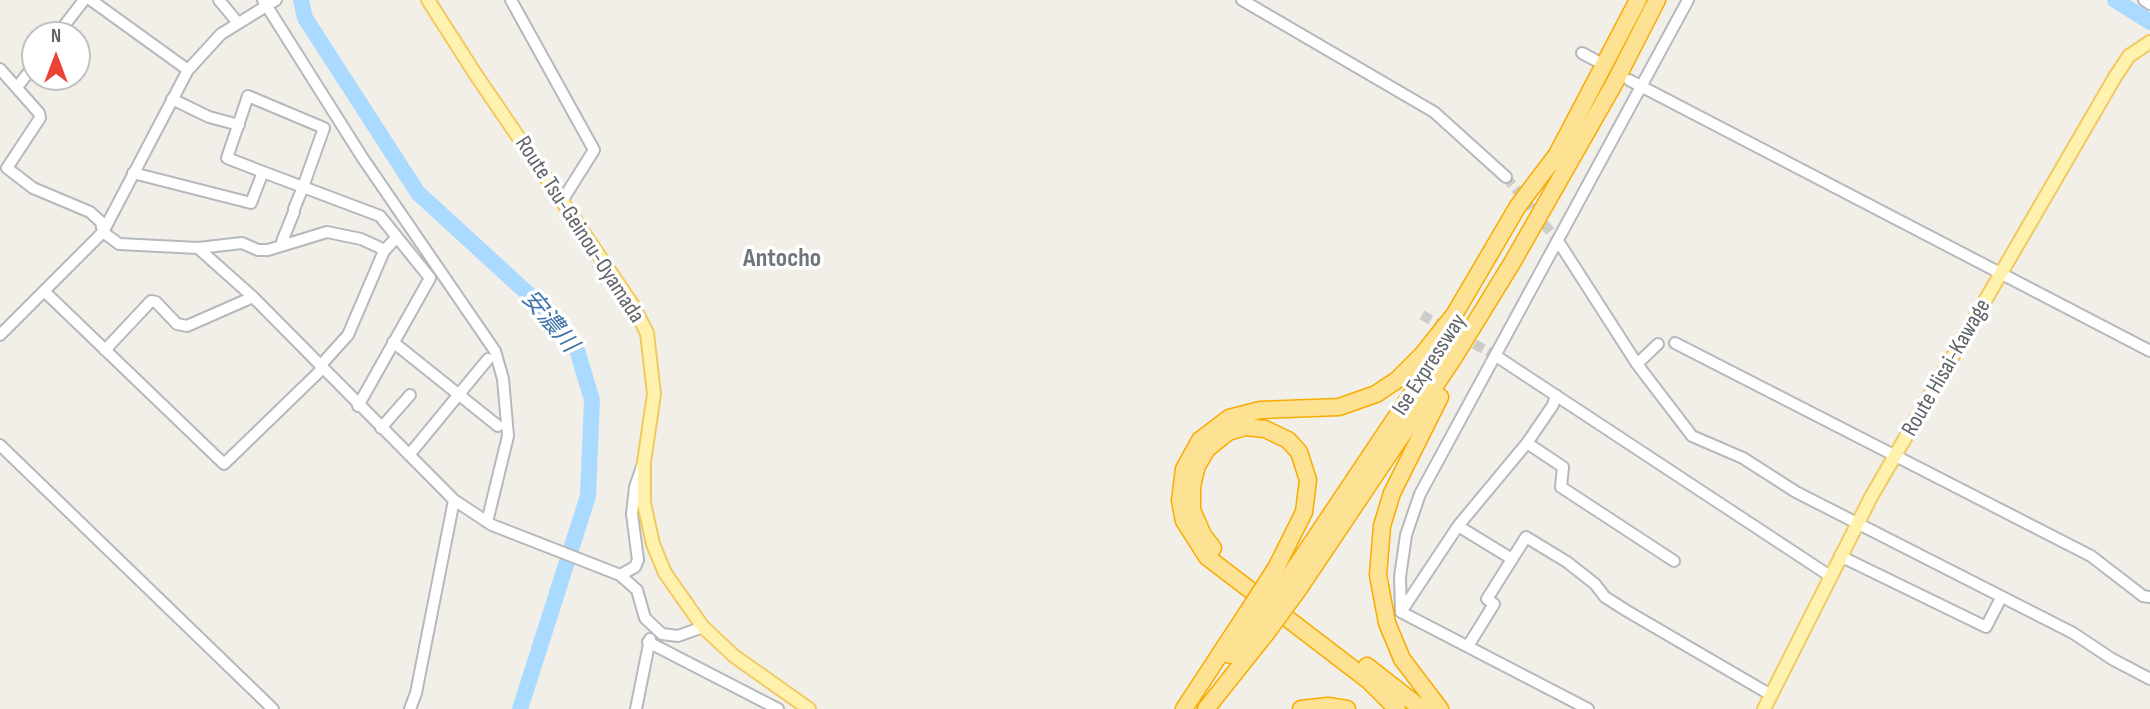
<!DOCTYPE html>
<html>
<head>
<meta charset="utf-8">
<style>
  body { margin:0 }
  #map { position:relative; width:2150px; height:709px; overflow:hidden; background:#f1efe8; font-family:"Sofia Sans Condensed",sans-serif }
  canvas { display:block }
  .north { position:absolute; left:21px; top:21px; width:70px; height:70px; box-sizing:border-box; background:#fff; border:2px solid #bfc1c3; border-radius:50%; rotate:0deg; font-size:19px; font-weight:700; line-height:28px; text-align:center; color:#5f6368 }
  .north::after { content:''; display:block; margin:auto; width:24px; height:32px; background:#ea4335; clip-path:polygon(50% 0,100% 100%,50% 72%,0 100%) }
</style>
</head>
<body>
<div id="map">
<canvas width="2150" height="709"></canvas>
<div class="north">N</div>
</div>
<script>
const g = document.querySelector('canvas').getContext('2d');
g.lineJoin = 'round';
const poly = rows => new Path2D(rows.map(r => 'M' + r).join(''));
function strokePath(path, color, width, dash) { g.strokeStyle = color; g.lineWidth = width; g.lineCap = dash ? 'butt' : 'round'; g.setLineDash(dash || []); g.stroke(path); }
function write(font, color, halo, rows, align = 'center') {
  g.font = font + ' "Sofia Sans Condensed","Noto Sans JP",sans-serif'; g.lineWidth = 7; g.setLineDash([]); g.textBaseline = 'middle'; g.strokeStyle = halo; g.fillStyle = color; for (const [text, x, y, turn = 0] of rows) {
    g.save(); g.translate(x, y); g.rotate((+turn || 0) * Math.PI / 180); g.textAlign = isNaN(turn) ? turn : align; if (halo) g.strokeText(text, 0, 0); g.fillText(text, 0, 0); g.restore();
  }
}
const river = poly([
  [301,0,305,18,418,193,550,314,577,350,592,400,588,496,520,709],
  [2115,0,2150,22]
]);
const minorTunnel = poly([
  [1506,177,1558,241],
  [1422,315,1496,356]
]);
const minor = poly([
  [91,0,188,70],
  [219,0,238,23],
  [263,0,362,157,495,351,503,379,508,436,487,522],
  [511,0,594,150,562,201],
  [1242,0,1434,112,1506,177],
  [2144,0,2150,4],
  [57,35,84,0],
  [1582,53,1595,60],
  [0,69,39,113,40,118,7,168,33,188,90,212,101,222,103,232,119,244,198,248,242,243,258,250,268,250,327,232,361,239,385,250],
  [1629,80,2150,351],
  [18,86,35,64],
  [172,99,209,117,239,125],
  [133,173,251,203,263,172],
  [1558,241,1637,364,1692,436,1743,458,1796,492,2073,633,2112,659,2150,679],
  [281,246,283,239,294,212,294,209,303,187,324,128,248,96,227,158,263,172,303,187,380,216,430,278,358,406],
  [198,248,253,297,454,500,492,525,620,575,637,590,645,618,662,634,678,636,703,627],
  [44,291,224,464,322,369],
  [0,335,103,232,188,70,221,34,276,0],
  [393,342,498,426],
  [1675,343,2091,556,2143,596,2150,597],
  [105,350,151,301,156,302,177,324,187,326,253,297],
  [1496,356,1830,576],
  [1637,364,1658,344],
  [320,366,348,335,384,251,397,237],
  [381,428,410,395],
  [1527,443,1563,467,1561,487,1674,561],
  [0,445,273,709],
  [409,455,488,359],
  [1458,526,1512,559],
  [1840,556,1986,627,2001,598],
  [620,575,635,567,638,560,632,514,635,487,643,464],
  [1401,612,1400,577,1406,535,1420,494,1688,0],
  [1401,612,1458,526,1527,443,1553,405,1556,395],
  [1401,612,1588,709],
  [648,642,778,709],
  [1468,646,1494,604,1487,599,1526,537,1567,562,1595,584,1605,597,1627,611,1771,695],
  [410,709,416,693,454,500],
  [636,709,650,639]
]);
const major = poly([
  [428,0,476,75,632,304,647,333,654,394,644,462,644,503,653,544,665,573,703,627,734,656,809,709],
  [1764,709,1871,497,2115,77,2129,56,2150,42]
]);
const highway = poly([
  [1553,162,1638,0],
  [1440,397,1392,493,1382,526,1378,575,1387,623,1402,659,1440,709],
  [1213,548,1203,535,1192,510,1192,486,1197,466,1207,449,1228,432,1245,427,1265,429,1288,440,1299,452,1308,480,1304,512,1276,568],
  [1287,580,1451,335],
  [1298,590,1453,359,1512,263,1614,84,1657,0],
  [1230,655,1256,623],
  [1367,666,1422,709],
  [1184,709,1247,613],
  [1206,709,1268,631],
  [1301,709,1328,706,1347,709],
  [1397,709,1369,681,1207,557,1184,521,1180,501,1184,469,1200,440,1229,418,1260,410,1339,407,1376,394,1397,380,1422,355,1454,315,1518,206,1558,153]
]);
const highwayBridge = poly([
  [1247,613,1276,568],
  [1256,623,1287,580],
  [1268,631,1298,590]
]);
const streetNames = [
  ["Route Tsu-Geinou-Oyamada",579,230,57],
  ["Ise Expressway",1430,365,-57],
  ["Route Hisai-Kawage",1947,368,-60]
];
const waterNames = [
  ["安濃川",549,322,50]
];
const quarterNames = [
  ["Antocho",782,259]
];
strokePath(river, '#aadaff', 16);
strokePath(minorTunnel, '#ccccc8', 10, [10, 5]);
strokePath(minor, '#b5b8bc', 14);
strokePath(major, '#f2c960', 16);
strokePath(highway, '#f9ab00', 19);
strokePath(minor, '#fff', 10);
strokePath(major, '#fff2af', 12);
strokePath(highway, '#fde293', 16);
strokePath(highwayBridge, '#f9ab00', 19, []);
strokePath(highwayBridge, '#fde293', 16);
write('23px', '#5f6368', '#fff', streetNames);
write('italic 24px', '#4174aa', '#fff', waterNames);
write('bold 26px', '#70757a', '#fff', quarterNames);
</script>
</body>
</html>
